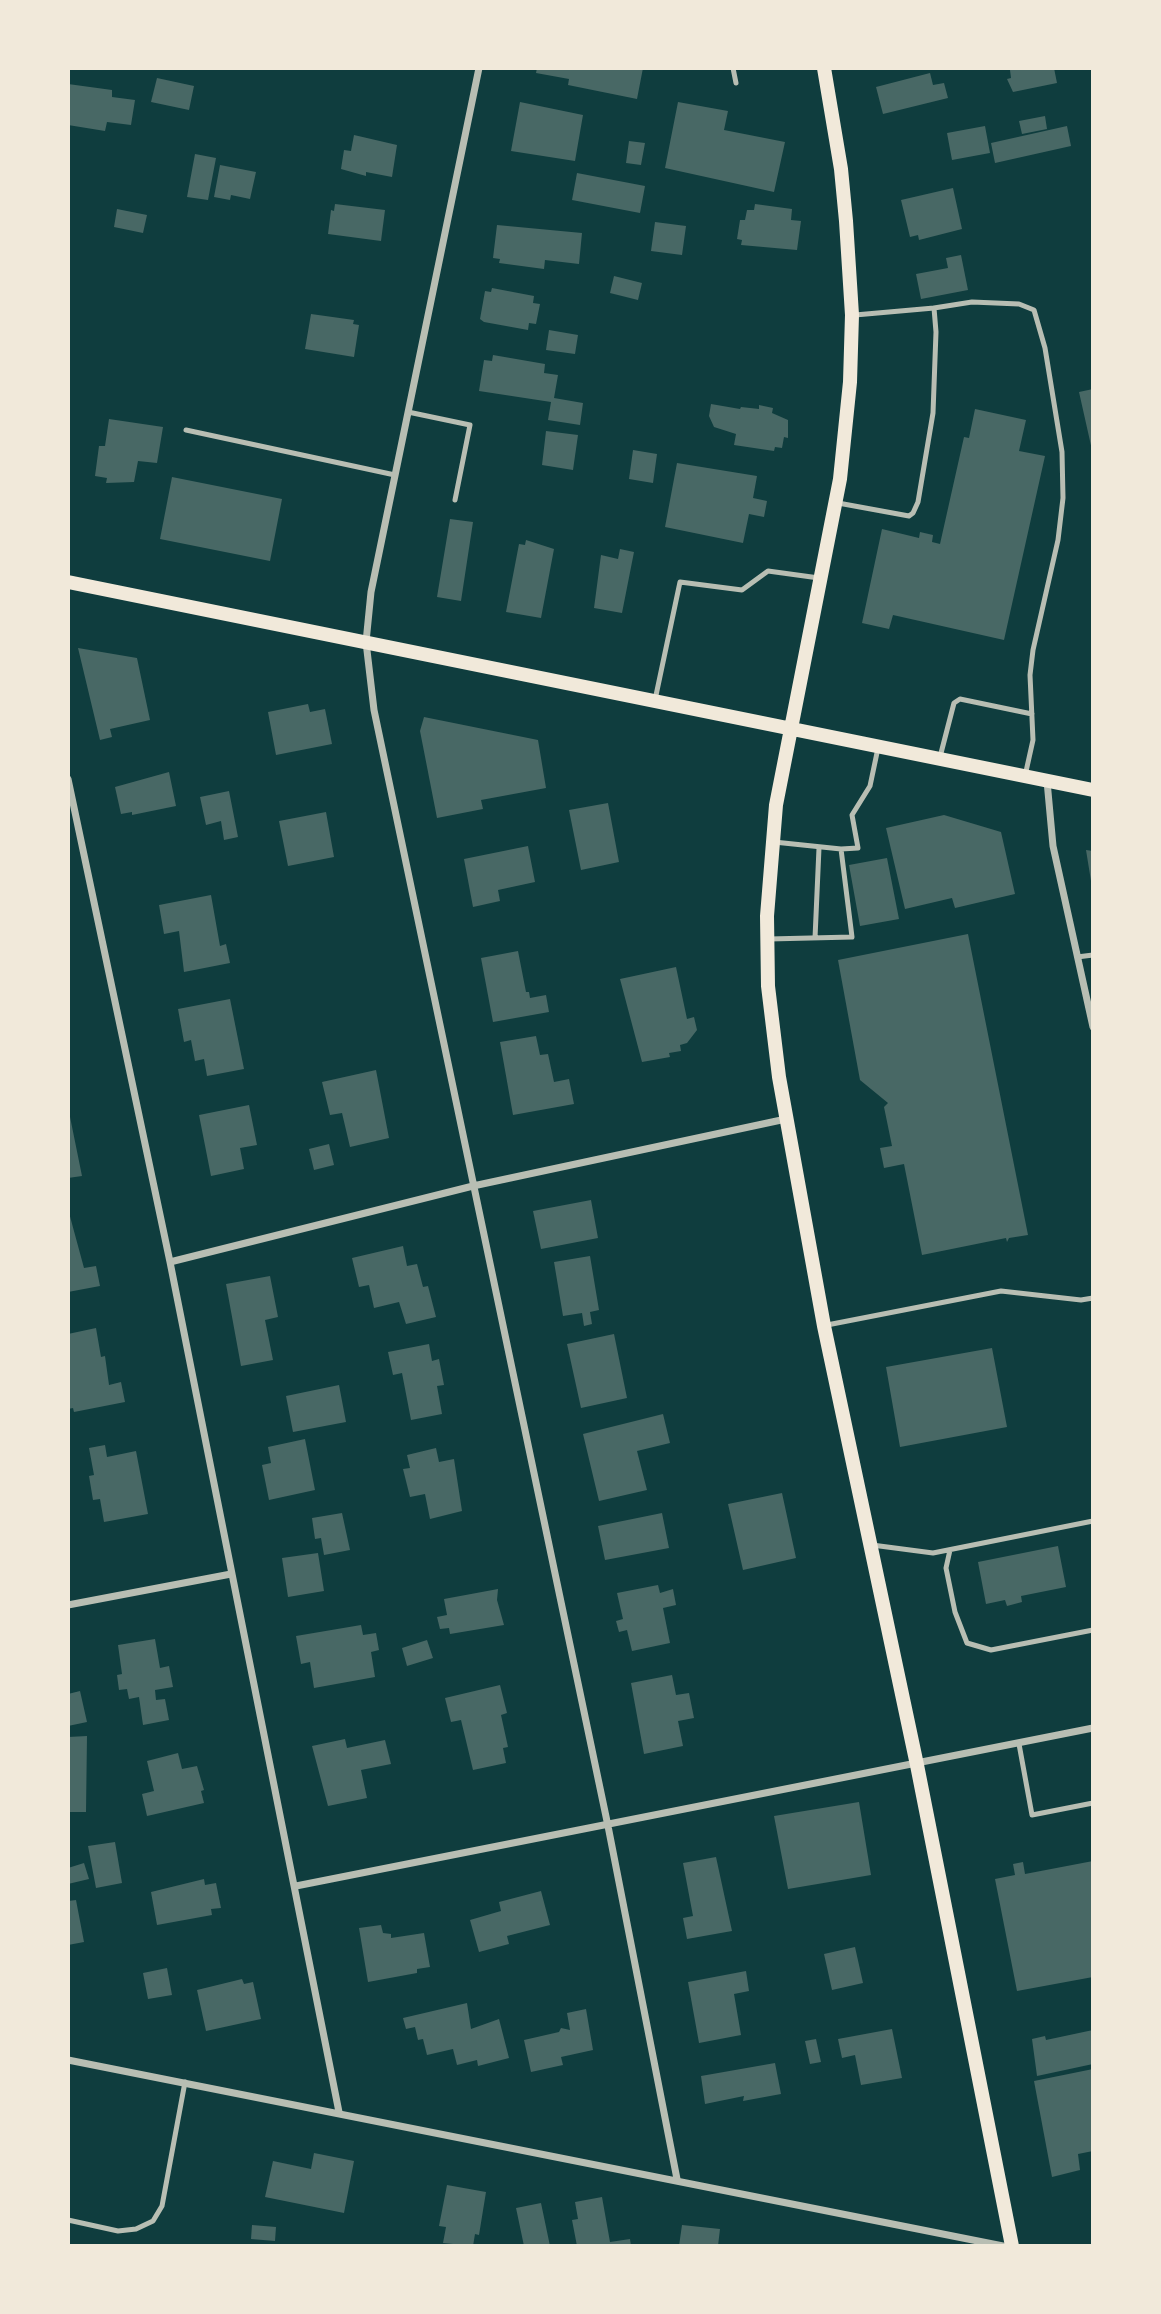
<!DOCTYPE html>
<html>
<head>
<meta charset="utf-8">
<style>
  body { margin:0 }
  #map { position:relative; width:1161px; height:2314px; overflow:hidden; background:#0f3d3e; font-family:"Source Sans 3",sans-serif }
  canvas { display:block }
  .frame { position:absolute; inset:0; border:70px solid #f1e9da; pointer-events:none }
</style>
</head>
<body>
<div id="map">
<canvas width="1161" height="2314"></canvas>
<div class="frame"></div>
</div>
<script>
const g = document.querySelector('canvas').getContext('2d');
g.lineJoin = 'round';
function fill(path, color) { g.fillStyle = color; g.fill(path, 'evenodd'); }
const poly = rows => new Path2D(rows.map(r => 'M' + r).join(''));
function strokePath(path, color, width, dash) { g.strokeStyle = color; g.lineWidth = width; g.lineCap = dash ? 'butt' : 'round'; g.setLineDash(dash || []); g.stroke(path); }
const building = poly([
  [537,68,643,68,637,99,568,85,569,79,536,73],
  [1016,68,1054,68,1057,83,1013,92,1007,79,1011,78,1010,70],
  [930,73,933,85,944,83,948,98,883,114,876,87],
  [157,78,194,86,189,110,151,102],
  [68,84,112,90,112,97,135,100,131,125,107,122,105,131,68,125],
  [520,102,583,115,575,161,511,151],
  [678,102,728,111,724,130,785,142,774,192,665,168],
  [1045,116,1047,129,1022,134,1019,121],
  [985,126,990,153,952,160,947,133],
  [1067,126,1071,146,995,163,991,143],
  [354,135,397,145,392,177,366,172,366,176,341,169,344,150,351,151],
  [629,141,645,143,641,165,626,163],
  [195,154,216,158,208,200,187,197],
  [220,165,256,172,250,199,231,195,230,200,214,197],
  [577,173,645,186,640,213,572,200],
  [953,188,962,229,919,240,918,235,910,237,901,200],
  [335,204,385,210,381,241,328,234,331,210,334,211],
  [755,204,792,209,791,220,801,221,797,250,741,245,742,240,737,239,740,220,745,220,747,210,754,210],
  [117,209,147,215,143,233,114,227],
  [655,222,686,226,682,255,651,251],
  [497,225,582,233,579,264,545,260,544,269,499,263,500,259,493,258],
  [961,255,968,290,921,299,916,274,948,268,946,258],
  [614,276,642,283,638,300,610,293],
  [492,288,534,296,533,303,540,304,536,324,529,323,528,330,484,322,480,319,485,291,491,292],
  [311,314,354,320,353,324,359,325,354,357,305,349],
  [549,330,578,335,575,354,546,350],
  [493,355,545,364,544,373,558,375,554,398,583,403,580,425,548,420,551,402,479,391,484,360,492,361],
  [1093,389,1093,450,1092,450,1079,392],
  [711,404,740,409,741,407,759,409,759,405,773,408,772,413,788,420,788,438,784,437,782,448,775,447,774,451,734,445,736,434,714,427,709,416],
  [975,409,1026,420,1019,451,1045,456,1004,640,893,615,889,629,862,623,882,529,919,538,920,532,933,535,932,542,940,544,964,437,969,438],
  [109,419,163,427,157,463,138,461,134,482,106,483,107,478,95,476,99,446,105,446],
  [546,431,578,435,573,470,542,465],
  [633,450,657,454,653,483,629,479],
  [677,463,757,476,753,498,767,501,764,517,749,514,743,543,665,527],
  [172,477,282,499,270,561,160,539],
  [450,519,473,522,461,601,437,597],
  [526,540,554,549,541,618,506,612,519,544,525,545],
  [620,549,634,552,622,613,594,608,601,555,618,559],
  [78,648,137,658,150,720,110,729,112,737,100,740],
  [308,704,310,712,325,709,332,744,276,755,268,712],
  [424,717,538,740,546,788,481,800,483,809,437,818,420,731],
  [169,772,176,806,132,815,132,812,121,814,115,787],
  [229,791,238,837,224,840,221,821,206,825,200,797],
  [608,803,619,862,581,870,569,810],
  [326,812,334,857,288,866,279,821],
  [944,815,1001,832,1015,894,955,908,952,898,905,909,886,828],
  [528,846,535,882,498,890,500,901,473,907,464,859],
  [1086,850,1093,851,1093,880,1091,881],
  [887,858,899,919,860,926,849,865],
  [211,895,220,946,226,944,230,963,184,972,179,931,164,934,159,905],
  [968,934,1028,1235,1009,1238,1007,1242,1006,1238,922,1255,904,1164,884,1168,880,1148,892,1146,884,1107,888,1103,860,1080,838,960],
  [518,951,526,992,529,992,530,998,546,995,549,1012,493,1022,481,958],
  [676,967,687,1019,694,1017,697,1030,687,1043,680,1045,681,1051,669,1053,670,1057,642,1062,620,979],
  [230,999,244,1069,207,1076,204,1059,195,1061,191,1040,184,1042,178,1009],
  [536,1036,540,1055,548,1054,554,1082,569,1079,574,1104,513,1115,500,1042],
  [376,1070,389,1138,350,1147,342,1113,330,1115,322,1082],
  [249,1105,257,1145,240,1148,244,1169,211,1176,199,1115],
  [68,1107,82,1176,68,1178],
  [329,1144,334,1165,314,1170,309,1149],
  [591,1200,598,1238,541,1249,533,1211],
  [68,1209,84,1268,96,1266,100,1286,68,1292],
  [403,1246,407,1266,417,1264,423,1287,428,1286,436,1317,406,1324,399,1302,374,1308,369,1285,359,1287,352,1258],
  [590,1256,599,1310,590,1312,592,1324,584,1326,582,1313,563,1316,554,1262],
  [270,1276,278,1317,265,1320,273,1360,241,1366,226,1284],
  [96,1328,101,1357,105,1356,109,1385,121,1382,125,1402,74,1412,73,1408,68,1409,68,1334],
  [614,1334,627,1398,581,1408,567,1344],
  [429,1344,432,1361,439,1359,444,1385,437,1386,442,1414,411,1420,402,1373,393,1375,388,1352],
  [992,1348,1007,1427,900,1447,886,1367],
  [339,1385,346,1422,293,1432,286,1396],
  [663,1414,670,1443,637,1451,647,1490,599,1501,583,1434],
  [305,1439,315,1490,269,1500,262,1465,271,1463,268,1447],
  [105,1445,107,1457,136,1451,148,1514,104,1522,100,1499,93,1500,89,1476,94,1475,89,1448],
  [436,1448,439,1462,454,1459,462,1511,430,1519,425,1494,410,1497,403,1469,410,1468,407,1455],
  [782,1493,796,1558,743,1570,728,1504],
  [342,1513,350,1550,324,1555,321,1538,315,1539,312,1518],
  [662,1513,669,1548,605,1560,598,1526],
  [1058,1546,1066,1587,1021,1596,1022,1602,1007,1606,1005,1600,986,1604,978,1562],
  [318,1553,324,1591,288,1597,282,1558],
  [658,1585,660,1593,673,1589,676,1605,663,1608,670,1643,632,1651,627,1630,619,1632,616,1621,623,1619,617,1593],
  [498,1589,497,1600,504,1625,450,1634,449,1628,440,1629,437,1617,447,1615,444,1599],
  [361,1625,363,1635,376,1633,379,1650,371,1652,375,1677,314,1688,310,1662,301,1664,296,1636],
  [155,1639,160,1668,169,1666,173,1687,155,1690,156,1700,165,1699,169,1720,143,1725,139,1697,129,1699,127,1689,119,1690,117,1675,122,1674,118,1645],
  [427,1640,433,1658,407,1666,402,1648],
  [672,1675,676,1695,689,1693,694,1718,678,1721,683,1746,644,1754,631,1683],
  [500,1685,507,1713,501,1715,508,1747,503,1748,506,1763,473,1770,461,1720,451,1722,445,1698],
  [80,1691,87,1722,68,1726,68,1694],
  [87,1736,86,1812,68,1812,68,1737],
  [345,1739,347,1748,385,1740,391,1764,361,1770,367,1798,328,1806,312,1746],
  [178,1753,182,1769,197,1766,204,1790,201,1791,204,1803,147,1816,142,1794,154,1791,147,1761],
  [859,1802,871,1875,788,1889,774,1816],
  [115,1842,122,1883,96,1888,88,1846],
  [716,1857,732,1931,687,1939,683,1918,693,1916,683,1863],
  [1093,1861,1093,1977,1017,1991,995,1879,1015,1875,1013,1864,1023,1862,1025,1874],
  [84,1863,89,1879,68,1884,68,1868],
  [204,1879,205,1885,216,1883,221,1908,211,1909,212,1915,157,1925,151,1892],
  [541,1891,550,1925,507,1936,509,1944,479,1952,470,1920,501,1911,499,1902],
  [76,1900,84,1942,68,1945,68,1901],
  [381,1925,383,1933,391,1934,391,1938,424,1933,430,1967,417,1969,417,1973,368,1982,359,1928],
  [855,1947,863,1983,832,1990,824,1954],
  [167,1968,172,1995,148,1999,143,1973],
  [746,1971,749,1991,734,1994,741,2035,699,2043,688,1982],
  [242,1979,244,1984,253,1982,261,2019,206,2031,197,1990],
  [467,2003,471,2029,499,2019,509,2058,478,2066,477,2060,457,2065,453,2049,427,2055,423,2039,418,2040,415,2027,406,2029,403,2018],
  [586,2009,593,2050,561,2057,563,2065,531,2072,524,2040,559,2032,561,2028,570,2030,567,2013],
  [892,2029,902,2078,861,2085,855,2055,842,2058,838,2039],
  [1093,2030,1093,2064,1037,2076,1032,2039,1045,2036,1046,2040],
  [816,2039,821,2062,810,2064,805,2041],
  [775,2063,781,2094,743,2101,744,2096,705,2104,701,2076],
  [1093,2069,1093,2151,1078,2154,1080,2170,1052,2177,1034,2081],
  [314,2153,354,2161,344,2213,265,2197,273,2161,311,2169],
  [447,2185,486,2192,479,2235,475,2234,473,2246,443,2243,446,2227,439,2226],
  [602,2197,610,2242,630,2239,631,2246,577,2246,572,2220,578,2219,575,2202],
  [541,2203,550,2246,524,2246,516,2208],
  [252,2225,276,2227,275,2241,251,2239],
  [682,2225,720,2229,718,2246,679,2246]
]);
const service = poly([
  [733,68,736,83],
  [934,308,972,302,1019,304,1034,310,1045,348,1062,452,1063,498,1058,540,1033,650,1030,675,1033,740,1025,776],
  [408,412,470,425,455,500],
  [186,430,395,475],
  [838,503,909,516,913,513,918,502,933,413,936,332,934,308,855,315],
  [655,700,680,582,742,590,768,571,819,578],
  [940,757,954,703,960,699,1032,714],
  [841,849,858,848,852,815,870,786,878,748],
  [815,938,819,848],
  [769,939,852,937,841,849,774,842],
  [1077,957,1093,955],
  [827,1325,1001,1291,1081,1300,1093,1298],
  [872,1545,933,1553,1093,1521],
  [950,1550,946,1568,955,1612,967,1643,991,1650,1093,1630],
  [1019,1744,1032,1815,1093,1803],
  [68,2220,118,2231,136,2229,153,2221,162,2206,185,2082]
]);
const minor = poly([
  [479,68,371,592,366,642,374,710,608,1826,677,2179],
  [68,779,170,1262,339,2112],
  [1047,781,1053,846,1093,1027],
  [170,1262,473,1186,786,1119],
  [68,1605,231,1574],
  [296,1886,1093,1728],
  [68,2060,1003,2246]
]);
const secondary = poly([
  [824,68,841,169,846,221,852,315,850,382,840,479,776,805,767,916,768,986,779,1077,824,1326,917,1765,1012,2246],
  [68,582,1093,790]
]);
fill(building, '#486865');
strokePath(service, '#b8beb3', 5);
strokePath(minor, '#b8beb3', 7);
strokePath(secondary, '#f1e9da', 14);
</script>
</body>
</html>
